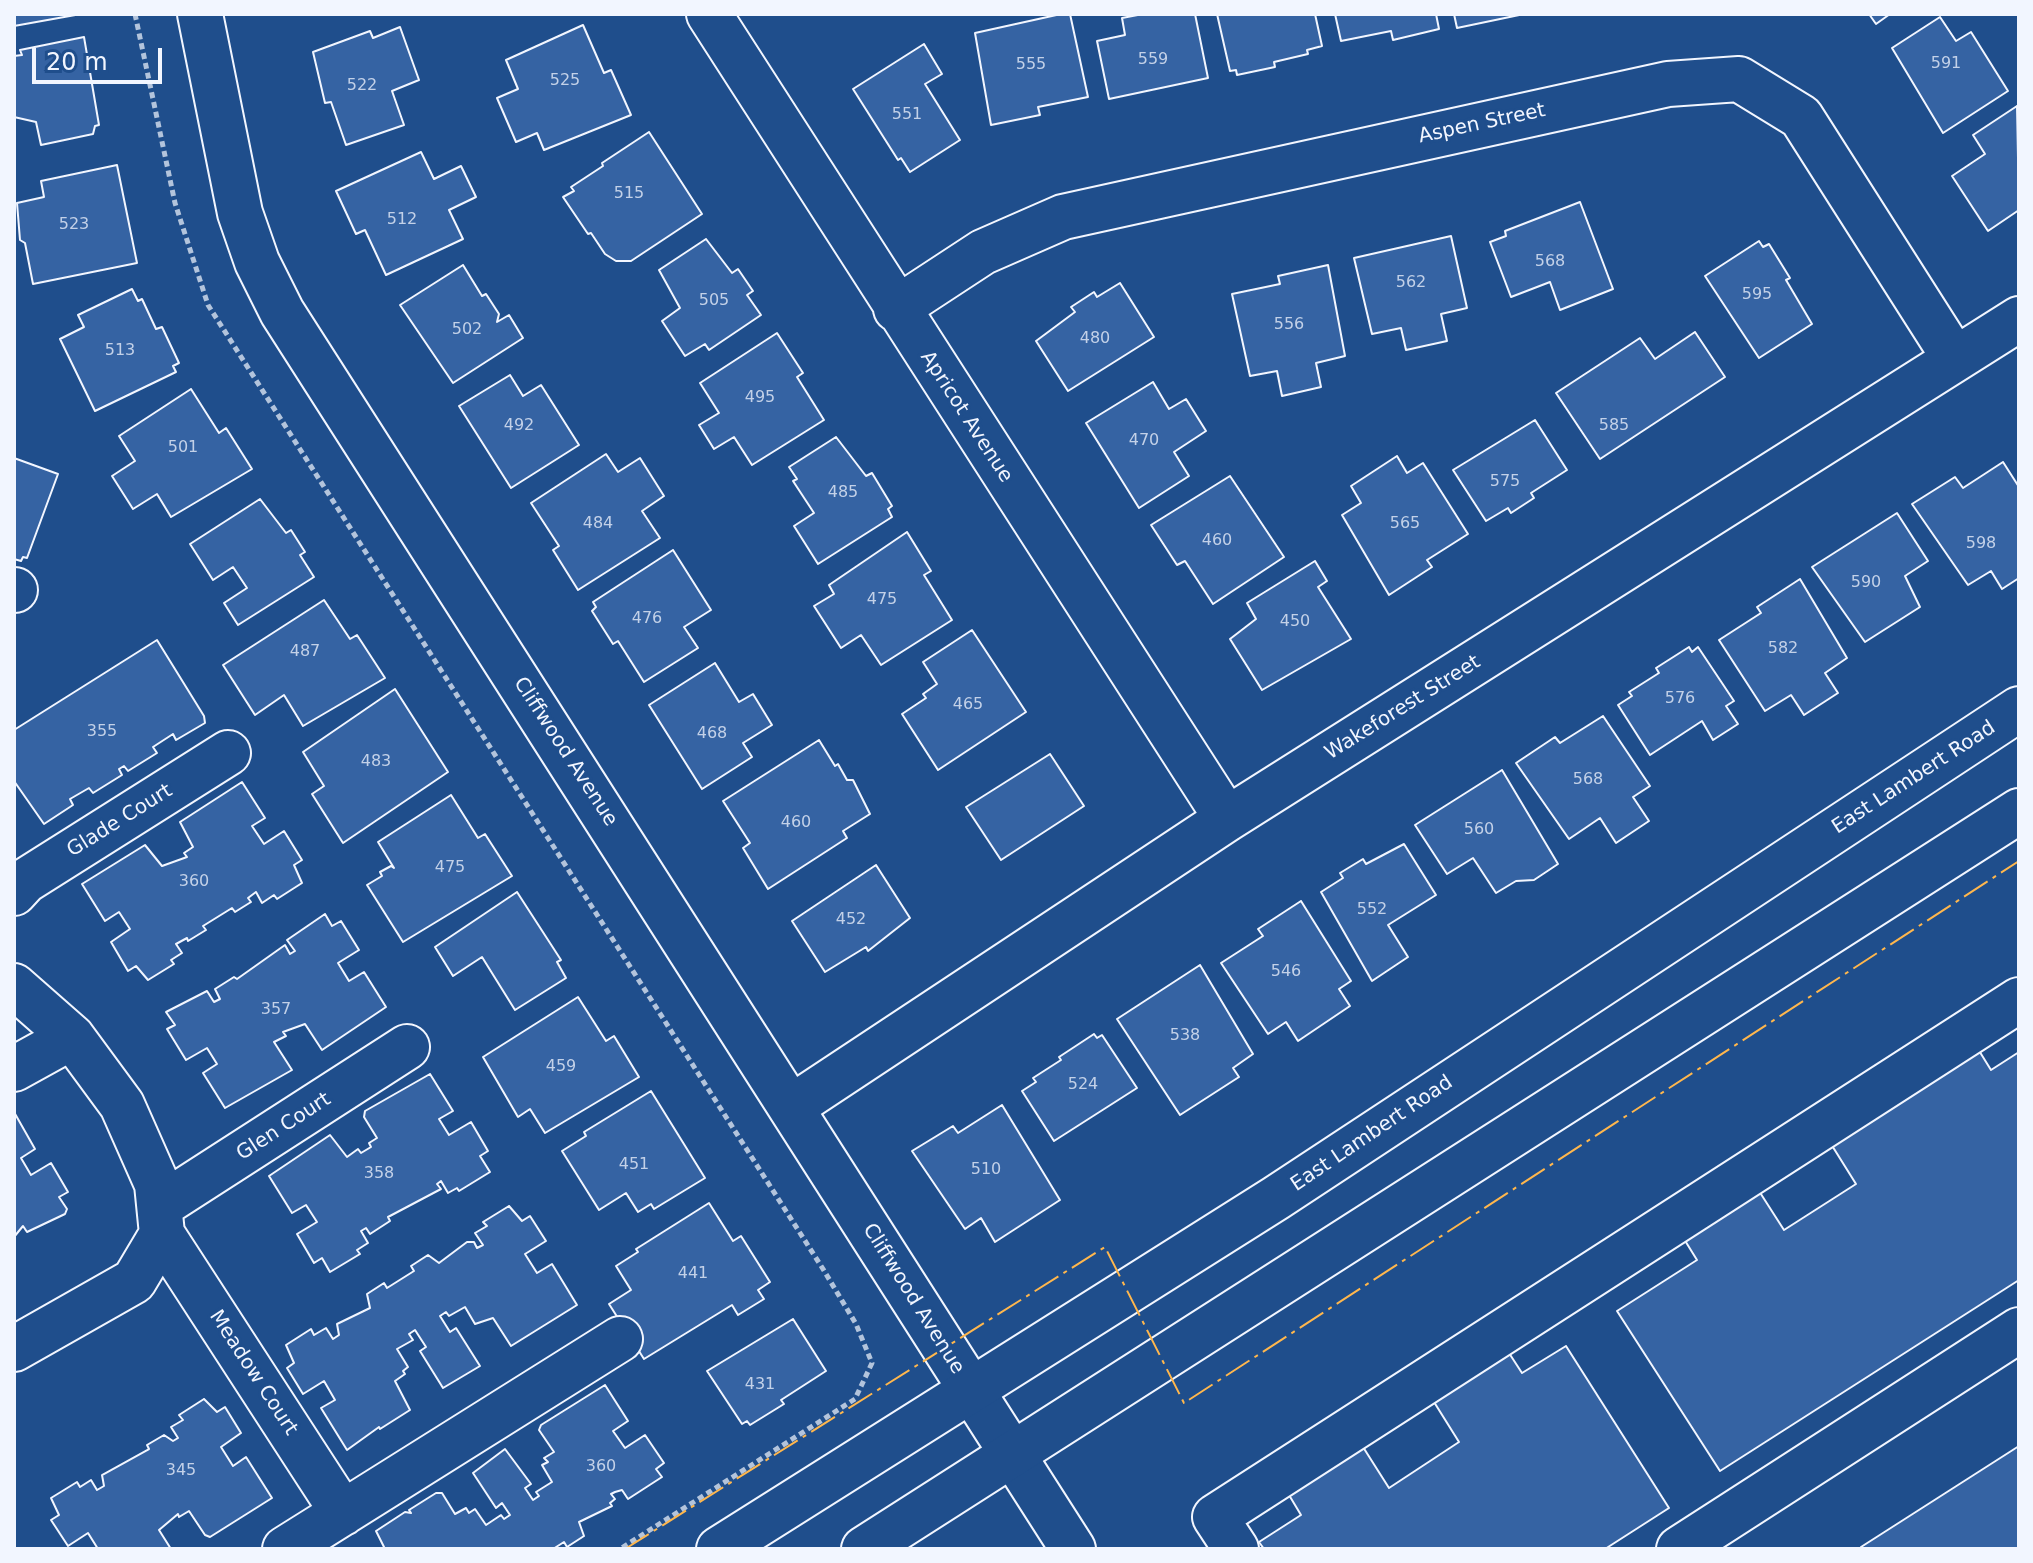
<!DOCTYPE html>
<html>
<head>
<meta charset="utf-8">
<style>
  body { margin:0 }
  #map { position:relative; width:2033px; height:1563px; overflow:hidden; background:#1f4e8c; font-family:"DejaVu Sans",sans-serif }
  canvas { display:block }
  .frame { position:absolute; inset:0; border:16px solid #f2f6ff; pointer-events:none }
  .scale { position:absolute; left:32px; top:48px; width:130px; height:36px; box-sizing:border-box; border:4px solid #f2f6ff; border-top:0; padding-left:10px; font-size:24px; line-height:28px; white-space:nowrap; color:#f2f6ff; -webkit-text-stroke:6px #1f4e8c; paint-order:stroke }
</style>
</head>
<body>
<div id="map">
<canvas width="2033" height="1563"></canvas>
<div class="frame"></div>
<div class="scale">20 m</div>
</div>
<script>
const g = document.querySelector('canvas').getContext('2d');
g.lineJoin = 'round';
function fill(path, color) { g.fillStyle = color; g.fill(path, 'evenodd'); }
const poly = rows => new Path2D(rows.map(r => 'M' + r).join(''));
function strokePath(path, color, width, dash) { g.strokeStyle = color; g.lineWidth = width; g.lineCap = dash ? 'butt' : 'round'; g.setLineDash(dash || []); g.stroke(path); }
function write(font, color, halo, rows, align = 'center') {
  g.font = font + ' "DejaVu Sans",sans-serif'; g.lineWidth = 6; g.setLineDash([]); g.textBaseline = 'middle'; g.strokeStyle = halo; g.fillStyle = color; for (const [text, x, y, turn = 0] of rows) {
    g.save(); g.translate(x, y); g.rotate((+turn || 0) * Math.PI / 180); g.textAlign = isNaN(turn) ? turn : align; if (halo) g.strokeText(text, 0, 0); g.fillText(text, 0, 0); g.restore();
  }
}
const building = poly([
  [14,14,81,14,14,26,14,14],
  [1061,14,1070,14,1088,97,1038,107,1040,115,991,125,975,33,1061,14],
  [1143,14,1195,14,1208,78,1109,99,1097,41,1125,35,1122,18,1143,14],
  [1217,14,1315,14,1322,46,1307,50,1308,54,1274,62,1275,67,1237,75,1236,70,1230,71,1217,14],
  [1335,14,1436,14,1439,29,1393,40,1391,31,1341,41,1335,14],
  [1454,14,1524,14,1457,28,1454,14],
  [1869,14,1890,14,1876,24,1869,14],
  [1940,17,1956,41,1971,32,2008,91,1943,133,1892,48,1940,17],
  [583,25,604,73,611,70,631,115,544,150,537,133,516,142,497,98,518,89,506,60,583,25],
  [400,27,419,80,392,91,404,125,346,145,331,102,325,103,313,52,370,31,373,38,400,27],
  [84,37,99,125,95,126,93,134,41,145,36,122,14,117,14,56,22,55,20,50,84,37],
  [924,44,942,74,925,84,960,140,910,172,901,158,898,160,853,89,924,44],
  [2017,106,2019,210,1988,231,1952,176,1985,154,1973,135,2017,106],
  [649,132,702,214,631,261,616,261,605,254,591,233,588,234,563,197,574,191,571,187,603,166,602,163,649,132],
  [421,152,434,179,461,166,476,197,449,210,463,239,386,275,365,230,356,234,336,191,421,152],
  [117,165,137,263,33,284,25,243,20,240,17,203,44,197,41,181,117,165],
  [1580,202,1613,289,1560,310,1550,282,1511,297,1490,242,1506,236,1505,231,1580,202],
  [1451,236,1467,308,1441,314,1447,341,1406,350,1401,328,1372,334,1354,258,1451,236],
  [706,239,732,273,738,269,753,291,747,295,761,315,709,350,705,344,685,356,662,321,680,308,659,270,706,239],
  [1759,241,1763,247,1769,244,1790,278,1786,280,1812,324,1759,358,1705,276,1759,241],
  [463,265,482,296,486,294,499,314,497,322,509,315,523,338,453,383,400,305,463,265],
  [1328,265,1345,356,1316,363,1321,387,1282,396,1277,371,1250,376,1232,294,1280,284,1278,276,1328,265],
  [1120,283,1154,337,1068,391,1036,341,1075,312,1071,307,1094,292,1097,297,1120,283],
  [132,289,138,301,142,299,156,329,162,327,179,363,173,366,176,372,95,411,60,339,84,327,78,315,132,289],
  [1695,332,1725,377,1600,459,1556,393,1640,338,1655,359,1695,332],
  [777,333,803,373,797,377,824,420,752,465,734,437,714,449,699,425,719,413,700,383,777,333],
  [510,375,523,396,541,385,579,445,511,488,459,406,510,375],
  [1153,382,1169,409,1186,399,1206,431,1174,452,1189,476,1139,508,1086,423,1153,382],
  [191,389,219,433,226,428,252,469,171,517,157,494,133,509,112,476,135,461,119,436,191,389],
  [1535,420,1567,470,1531,493,1534,498,1511,513,1508,508,1486,521,1453,470,1535,420],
  [836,437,866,476,872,473,892,506,888,509,892,517,818,564,794,526,814,513,793,481,797,479,789,467,836,437],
  [606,454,618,472,640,458,664,496,642,511,660,538,578,590,553,550,559,546,531,503,606,454],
  [1397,456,1407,473,1423,463,1468,534,1427,560,1432,567,1389,595,1342,515,1361,503,1351,486,1397,456],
  [14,458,58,474,27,558,23,557,21,561,14,559,14,458],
  [2003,462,2019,487,2019,578,2002,589,1991,571,1968,585,1912,504,1955,477,1963,488,2003,462],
  [1230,476,1284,557,1213,604,1185,561,1177,565,1151,525,1230,476],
  [260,499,286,533,291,530,305,552,300,555,314,577,238,625,224,603,247,588,233,567,213,580,190,544,260,499],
  [1897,513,1928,561,1905,576,1920,607,1865,642,1812,567,1897,513],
  [907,532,931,571,924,575,952,620,881,665,861,635,841,648,814,606,834,594,829,585,907,532],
  [673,550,711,610,684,627,698,648,644,682,618,641,613,644,592,611,596,607,593,602,673,550],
  [1315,561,1327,581,1318,587,1351,639,1262,690,1230,639,1256,619,1247,603,1315,561],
  [1800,579,1847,658,1825,673,1838,693,1804,715,1791,695,1765,711,1719,640,1761,613,1757,607,1800,579],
  [324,600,350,639,357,635,385,678,303,726,284,695,255,715,223,665,324,600],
  [972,630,1026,712,938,770,902,714,926,698,923,694,937,684,923,662,972,630],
  [157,640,204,716,205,723,176,740,173,734,153,747,157,753,128,771,124,766,119,769,122,775,93,793,89,788,70,799,73,805,44,824,14,781,14,730,157,640],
  [1689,647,1692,652,1698,647,1734,701,1726,706,1738,724,1713,740,1702,721,1650,755,1618,705,1632,696,1629,692,1659,673,1656,668,1689,647],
  [715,663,739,702,753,694,772,725,743,743,752,757,702,789,649,705,715,663],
  [395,689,448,772,343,843,312,794,324,786,303,752,395,689],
  [1603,716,1650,786,1633,797,1649,821,1616,843,1600,818,1569,839,1516,763,1555,737,1560,743,1603,716],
  [819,740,835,766,838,764,847,780,853,780,870,814,843,831,847,838,768,889,743,848,750,843,723,801,819,740],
  [1050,754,1084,806,1001,860,966,807,1050,754],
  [1502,770,1558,864,1534,880,1516,881,1496,893,1473,858,1447,874,1415,825,1502,770],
  [242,782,265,818,252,826,264,844,284,831,302,860,294,865,302,883,277,899,274,895,262,903,256,892,248,898,251,902,235,912,232,908,203,926,206,930,188,941,187,938,176,944,182,953,171,960,174,964,148,980,136,966,128,971,111,942,130,929,119,912,105,921,82,884,145,845,162,866,187,857,184,853,193,847,180,822,242,782],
  [451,795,478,838,485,834,512,876,403,942,367,885,382,876,380,872,391,866,394,868,378,842,451,795],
  [1404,844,1436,895,1388,925,1408,957,1372,981,1321,892,1343,878,1340,873,1363,859,1366,864,1404,844],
  [876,865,910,918,868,951,866,947,825,972,792,921,876,865],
  [517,892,561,960,557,962,566,978,515,1010,482,957,453,976,435,947,517,892],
  [1301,901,1351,981,1339,989,1350,1006,1298,1041,1286,1022,1268,1034,1221,963,1263,936,1258,929,1301,901],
  [325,914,332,926,341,921,359,950,338,963,349,981,364,972,386,1007,322,1050,305,1024,283,1032,286,1036,274,1042,292,1070,225,1108,203,1073,217,1064,207,1048,186,1060,167,1029,175,1025,166,1012,207,991,214,1002,220,999,215,989,234,977,237,979,285,945,290,954,295,951,287,940,325,914],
  [1200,965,1253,1054,1233,1068,1239,1077,1180,1115,1117,1019,1200,965],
  [578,997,606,1041,614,1036,639,1077,545,1133,530,1109,518,1117,483,1057,578,997],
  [1094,1034,1097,1038,1102,1035,1137,1088,1054,1141,1022,1091,1036,1082,1033,1078,1061,1060,1059,1057,1094,1034],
  [1978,1049,1991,1070,2019,1052,2019,1280,1720,1471,1617,1311,1697,1260,1684,1239,1759,1191,1784,1230,1856,1184,1831,1144,1978,1049],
  [430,1074,453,1111,439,1119,449,1135,471,1122,488,1151,480,1156,490,1172,459,1191,457,1188,448,1193,441,1181,437,1184,441,1189,388,1217,390,1221,370,1234,366,1228,361,1231,368,1243,357,1250,360,1254,330,1272,322,1258,314,1263,297,1234,317,1222,306,1205,292,1213,269,1176,330,1135,347,1157,358,1149,361,1153,371,1147,369,1143,377,1138,364,1117,365,1111,430,1074],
  [651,1091,705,1178,654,1209,651,1204,638,1212,626,1193,599,1210,562,1151,586,1136,584,1132,651,1091],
  [1002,1105,1060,1200,995,1242,981,1218,965,1229,912,1151,953,1126,958,1133,1002,1105],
  [14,1112,35,1149,21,1158,31,1175,51,1163,68,1192,59,1197,67,1209,65,1214,27,1232,23,1226,14,1237,14,1112],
  [709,1203,733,1241,741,1236,770,1282,758,1290,764,1299,738,1315,732,1305,644,1359,609,1304,631,1290,616,1266,638,1252,636,1249,709,1203],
  [509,1206,522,1221,530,1216,546,1241,525,1254,537,1273,552,1264,577,1305,511,1346,493,1318,475,1324,465,1307,449,1316,446,1312,440,1316,450,1332,456,1328,480,1366,443,1388,420,1351,426,1347,415,1330,409,1334,413,1340,397,1349,408,1367,403,1371,405,1374,395,1381,410,1410,380,1429,379,1427,347,1450,321,1408,335,1400,324,1381,303,1394,287,1368,294,1363,286,1345,311,1329,314,1335,326,1328,333,1339,339,1335,337,1324,370,1308,367,1294,384,1283,387,1288,414,1271,411,1266,428,1255,439,1263,467,1242,474,1242,477,1248,483,1245,475,1233,487,1226,483,1222,509,1206],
  [793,1319,826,1371,781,1400,784,1404,750,1425,747,1421,742,1424,707,1371,793,1319],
  [1566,1346,1669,1508,1605,1549,1264,1549,1259,1542,1301,1515,1289,1495,1363,1447,1389,1488,1459,1442,1434,1402,1509,1353,1522,1373,1566,1346],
  [605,1385,628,1421,613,1431,625,1448,645,1435,664,1463,656,1469,662,1477,628,1499,622,1490,615,1492,611,1494,615,1499,610,1503,612,1506,579,1522,584,1536,567,1547,564,1542,553,1549,385,1549,376,1531,405,1512,411,1513,409,1510,436,1493,442,1493,455,1514,466,1508,469,1513,475,1509,486,1525,501,1515,504,1519,510,1515,502,1503,496,1508,473,1473,505,1449,531,1484,525,1488,533,1500,539,1496,536,1492,552,1482,542,1465,548,1462,544,1458,554,1452,539,1430,541,1425,605,1385],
  [204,1399,217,1412,225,1407,241,1433,221,1447,233,1466,246,1457,272,1498,210,1537,205,1535,189,1511,179,1517,178,1514,159,1530,171,1549,98,1549,88,1533,68,1546,51,1520,59,1515,51,1498,77,1482,80,1487,91,1480,97,1490,104,1486,102,1475,149,1449,147,1445,164,1435,173,1441,178,1438,171,1427,183,1420,179,1415,204,1399],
  [2019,1446,2019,1549,1862,1549,1861,1547,2019,1446]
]);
const path = poly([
  [135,14,175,203,208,305,823,1269,856,1324,872,1363,855,1399,620,1549]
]);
const minor = poly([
  [200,14,240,213,257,262,282,312,1073,1549],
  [709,14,1227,819],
  [896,309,983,252,1063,217,1668,84,1739,79,1801,117,1955,359],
  [14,590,15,590],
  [14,893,25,881,228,753],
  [14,986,72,1037,122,1105,157,1184,162,1234,134,1281,14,1349],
  [14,1069,72,1037],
  [793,1106,1227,819,2019,319],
  [160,1206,407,1047],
  [162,1234,343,1513],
  [285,1549,620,1339],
  [1236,1549,1215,1517,2019,1000],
  [1679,1549,2019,1330]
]);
const major = poly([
  [719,1549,1276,1198,2019,709],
  [864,1549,2019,811]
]);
const power = poly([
  [625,1549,1105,1247,1184,1403,2019,861]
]);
const numberNames = [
  ["559",1153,60],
  ["591",1946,64],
  ["555",1031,65],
  ["525",565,81],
  ["522",362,86],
  ["551",907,115],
  ["515",629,194],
  ["512",402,220],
  ["523",74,225],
  ["568",1550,262],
  ["562",1411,283],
  ["595",1757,295],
  ["505",714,301],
  ["556",1289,325],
  ["502",467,330],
  ["480",1095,339],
  ["513",120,351],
  ["495",760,398],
  ["492",519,426],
  ["585",1614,426],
  ["470",1144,441],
  ["501",183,448],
  ["575",1505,482],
  ["485",843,493],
  ["484",598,524],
  ["565",1405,524],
  ["460",1217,541],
  ["598",1981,544],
  ["590",1866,583],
  ["475",882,600],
  ["476",647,619],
  ["450",1295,622],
  ["582",1783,649],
  ["487",305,652],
  ["576",1680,699],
  ["465",968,705],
  ["355",102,732],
  ["468",712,734],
  ["483",376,762],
  ["568",1588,780],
  ["460",796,823],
  ["560",1479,830],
  ["475",450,868],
  ["360",194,882],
  ["552",1372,910],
  ["452",851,920],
  ["546",1286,972],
  ["357",276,1010],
  ["538",1185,1036],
  ["459",561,1067],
  ["524",1083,1085],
  ["451",634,1165],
  ["510",986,1170],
  ["358",379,1174],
  ["441",693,1274],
  ["431",760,1385],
  ["360",601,1467],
  ["345",181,1471]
];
const streetNames = [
  ["Aspen Street",1482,124,-12],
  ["Apricot Avenue",966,417,57],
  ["Wakeforest Street",1403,708,-32],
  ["Cliffwood Avenue",565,752,57],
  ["East Lambert Road",1914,778,-33],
  ["Glade Court",120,821,-32],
  ["Glen Court",284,1127,-33],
  ["East Lambert Road",1372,1134,-34],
  ["Cliffwood Avenue",913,1299,58],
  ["Meadow Court",253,1373,57]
];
fill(building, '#3563a3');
strokePath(building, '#f2f6ff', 2);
strokePath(minor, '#f2f6ff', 48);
strokePath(major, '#f2f6ff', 48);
strokePath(path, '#b3c4dc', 5, [6, 4]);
strokePath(minor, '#1f4e8c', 44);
strokePath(major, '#1f4e8c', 44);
strokePath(power, '#ffb74d', 2, [28, 6, 4, 6]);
write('16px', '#c3d1e8', null, numberNames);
write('20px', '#f2f6ff', '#1f4e8c', streetNames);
</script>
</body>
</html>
